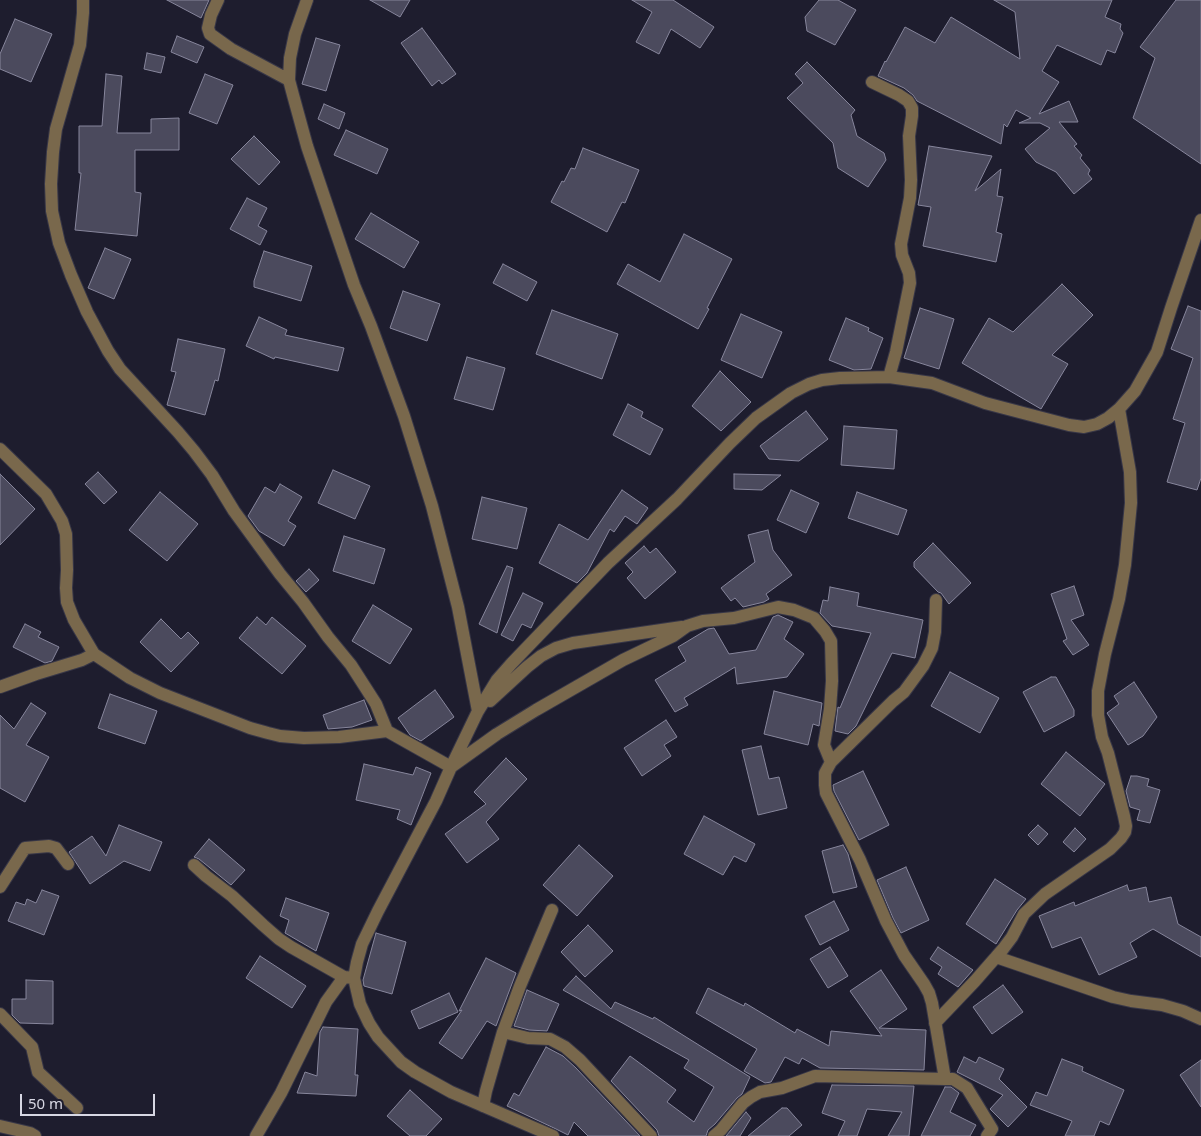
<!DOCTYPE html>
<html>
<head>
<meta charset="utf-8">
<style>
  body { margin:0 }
  #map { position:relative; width:1201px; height:1136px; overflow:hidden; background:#1e1d2e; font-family:"Noto Sans",sans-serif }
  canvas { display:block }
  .scale { position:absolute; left:20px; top:1094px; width:135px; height:22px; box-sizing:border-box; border:2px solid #d7d7e3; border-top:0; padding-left:6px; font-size:15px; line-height:18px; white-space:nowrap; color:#d7d7e3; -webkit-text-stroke:4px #1e1d2e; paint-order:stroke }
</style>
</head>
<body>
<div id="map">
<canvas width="1201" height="1136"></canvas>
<div class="scale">50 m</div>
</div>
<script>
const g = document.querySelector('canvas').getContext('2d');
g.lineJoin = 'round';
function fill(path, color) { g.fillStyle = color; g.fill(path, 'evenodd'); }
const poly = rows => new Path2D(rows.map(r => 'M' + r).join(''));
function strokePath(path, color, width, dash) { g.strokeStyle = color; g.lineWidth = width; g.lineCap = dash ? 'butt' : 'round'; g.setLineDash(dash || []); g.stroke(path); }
const building = poly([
  [167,0,209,0,201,18,167,0],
  [370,0,410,0,400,17,370,0],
  [632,0,673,0,714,27,700,48,671,29,659,54,636,42,652,12,632,0],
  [819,0,838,0,856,10,835,45,807,31,805,17,819,0],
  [994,0,1112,0,1105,17,1121,24,1120,29,1123,33,1115,53,1107,50,1101,65,1057,45,1042,71,1059,82,1039,114,1069,101,1078,122,1059,122,1077,144,1074,146,1082,155,1080,158,1090,170,1088,174,1092,179,1074,194,1056,172,1036,162,1025,149,1050,128,1040,123,1019,123,1031,118,1016,110,1007,127,1004,124,1001,144,917,101,913,95,904,88,878,76,885,61,886,62,905,27,935,43,951,17,1020,59,1015,12,994,0],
  [1176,0,1201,0,1201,164,1133,118,1155,58,1140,47,1176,0],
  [15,19,52,34,31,82,0,69,0,54,15,19],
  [422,28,456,74,442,84,439,80,432,86,401,43,422,28],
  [177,36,204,47,197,63,171,52,177,36],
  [316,38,340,45,326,91,302,84,316,38],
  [147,53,165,57,161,73,144,69,147,53],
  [807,62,855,110,851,115,857,136,884,153,886,160,868,187,838,168,833,143,787,98,803,83,795,74,807,62],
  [106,74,122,76,117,133,151,133,151,119,179,118,179,150,135,150,135,192,141,193,137,236,75,230,81,173,79,173,79,126,102,126,106,74],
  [205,74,233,85,217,124,189,113,205,74],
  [324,104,345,113,339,129,318,119,324,104],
  [346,130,388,149,377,174,334,155,346,130],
  [254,136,280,162,259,185,231,159,254,136],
  [929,146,992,156,975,191,1001,169,997,196,1003,197,996,232,1002,234,996,262,923,246,931,207,918,205,929,146],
  [583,148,639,170,625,203,622,202,607,232,551,202,562,181,564,182,571,168,575,169,583,148],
  [247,198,267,208,258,226,267,231,260,245,230,229,247,198],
  [371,213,419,242,404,268,355,239,371,213],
  [684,234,732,259,707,308,709,309,698,329,617,284,628,264,660,282,684,234],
  [105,248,131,259,114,299,88,288,105,248],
  [264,251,312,266,301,301,254,287,254,281,264,251],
  [503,264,537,282,527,301,493,283,503,264],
  [1062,284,1093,315,1052,355,1068,364,1041,409,962,363,989,318,1013,332,1062,284],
  [403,291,440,304,427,341,390,328,403,291],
  [1188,306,1201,311,1201,478,1197,490,1167,482,1185,423,1173,419,1193,358,1171,349,1188,306],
  [920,308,954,319,939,369,904,358,920,308],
  [552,310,618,334,602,379,536,354,552,310],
  [741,314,782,332,762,378,721,360,741,314],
  [259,317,287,330,285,335,344,348,338,371,275,357,274,359,246,346,259,317],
  [846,318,869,328,868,331,883,338,871,369,854,370,829,360,846,318],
  [178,339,225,349,218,381,215,380,205,415,167,405,176,372,171,371,178,339],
  [467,357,505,368,493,410,454,399,467,357],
  [720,371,751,402,721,431,692,406,720,371],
  [628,404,643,412,641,417,663,429,650,455,613,435,628,404],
  [806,411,828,439,799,461,769,459,760,446,806,411],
  [844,426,897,430,894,469,841,465,844,426],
  [333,470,370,486,355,519,318,503,333,470],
  [98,472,117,492,104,504,85,484,98,472],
  [0,474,35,509,0,545,0,474],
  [734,474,781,475,762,490,734,489,734,474],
  [280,484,302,497,288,521,296,526,284,546,259,531,248,516,265,487,275,493,280,484],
  [622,490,648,508,637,524,625,516,614,532,610,529,587,573,577,583,539,563,559,524,588,540,622,490],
  [791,490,819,503,806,533,777,520,791,490],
  [160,492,198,524,167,561,129,530,160,492],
  [857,492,907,510,898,535,848,518,857,492],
  [482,497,527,508,517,549,472,539,482,497],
  [768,530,773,550,792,575,766,594,769,599,764,602,743,607,735,598,731,601,721,588,755,562,748,535,768,530],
  [344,536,385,549,374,584,333,571,344,536],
  [933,543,971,583,949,604,941,593,938,592,914,567,914,562,933,543],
  [644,546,650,553,656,548,676,572,645,599,627,578,633,572,625,563,644,546],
  [507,566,513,568,497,633,479,624,507,566],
  [309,569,319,580,306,592,296,581,309,569],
  [1074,586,1084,615,1071,620,1089,645,1073,655,1063,641,1067,639,1051,594,1074,586],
  [830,587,859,593,857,606,923,620,915,658,892,653,856,726,848,734,835,731,838,707,840,708,871,633,832,626,820,613,823,600,828,601,830,587],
  [523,593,543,603,531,628,522,624,513,641,501,635,523,593],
  [373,605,412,629,390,664,352,641,373,605],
  [778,615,793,622,784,639,804,654,787,677,737,684,735,667,684,698,688,705,675,712,655,680,686,661,678,647,708,629,714,628,729,654,756,650,773,617,778,615],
  [257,617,266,625,272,617,306,646,282,674,239,638,257,617],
  [161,619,181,639,188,632,199,643,171,672,140,642,161,619],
  [25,624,41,632,38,637,59,647,52,661,45,663,13,647,25,624],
  [950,672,999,698,980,733,931,706,950,672],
  [1051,677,1056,677,1074,710,1074,716,1044,732,1023,692,1051,677],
  [1134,682,1157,717,1143,736,1128,745,1107,713,1119,704,1114,696,1134,682],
  [435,690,454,717,421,741,410,735,398,718,435,690],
  [774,691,822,703,819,726,813,724,808,745,764,734,774,691],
  [110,694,157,711,145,744,98,728,110,694],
  [364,700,372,720,352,727,328,729,323,715,364,700],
  [31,703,46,713,26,745,49,757,25,802,0,788,0,715,14,729,31,703],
  [666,720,677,737,664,745,671,756,642,776,624,748,666,720],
  [761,746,769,779,779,777,787,808,758,815,742,750,761,746],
  [1066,752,1105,784,1080,816,1041,784,1066,752],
  [506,758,527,779,486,822,499,839,467,863,445,834,486,804,474,792,506,758],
  [364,764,413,775,416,767,431,773,411,825,397,819,400,810,356,800,364,764],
  [863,771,889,825,859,840,834,791,833,785,863,771],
  [1131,776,1137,776,1149,779,1147,786,1160,790,1150,823,1137,820,1140,810,1130,807,1126,791,1131,776],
  [704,816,755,844,746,862,734,856,723,875,684,854,704,816],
  [119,825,162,842,150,871,124,861,90,884,69,852,92,836,106,856,119,825],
  [1038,825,1048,834,1038,845,1028,835,1038,825],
  [1075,828,1086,839,1074,852,1063,842,1075,828],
  [209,839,245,870,231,885,199,859,194,857,209,839],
  [579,845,613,876,577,916,543,885,579,845],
  [843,845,848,854,857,887,833,893,822,851,843,845],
  [906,867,929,920,901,933,893,918,877,880,906,867],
  [995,879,1026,899,1017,910,996,944,966,924,995,879],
  [1127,885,1129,891,1146,887,1149,902,1171,897,1178,924,1201,937,1201,957,1153,929,1130,943,1137,957,1099,975,1081,937,1052,948,1039,916,1074,902,1075,906,1127,885],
  [42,890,59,896,44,935,8,921,16,902,25,905,27,899,36,903,42,890],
  [286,898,329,913,316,951,285,933,289,920,280,916,286,898],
  [834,901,849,930,820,945,805,916,834,901],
  [588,925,613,951,585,977,561,952,588,925],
  [376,933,406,942,392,994,364,986,363,980,376,933],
  [830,947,848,976,828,988,810,959,830,947],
  [938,947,973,970,958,987,938,974,942,967,930,959,938,947],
  [260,956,306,986,292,1008,246,978,260,956],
  [486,958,516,973,496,1026,487,1021,462,1059,439,1043,462,1010,459,1011,486,958],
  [881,970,907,1009,879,1028,926,1030,924,1070,820,1068,802,1058,799,1064,785,1057,771,1082,765,1083,744,1071,757,1049,696,1013,708,988,744,1006,745,1003,795,1033,797,1029,829,1046,831,1031,882,1036,850,991,881,970],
  [576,976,611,1009,615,1002,653,1019,654,1017,750,1077,742,1094,737,1098,715,1124,708,1130,706,1136,659,1136,657,1130,611,1081,630,1056,676,1090,667,1102,694,1122,714,1087,684,1068,689,1060,563,990,576,976],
  [26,980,53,981,53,1024,20,1023,12,1015,12,999,26,999,26,980],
  [1003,985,1023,1012,992,1034,973,1007,1003,985],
  [527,990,559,1004,547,1031,529,1030,514,1026,527,990],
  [449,993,458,1012,419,1029,411,1011,449,993],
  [323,1027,358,1029,355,1075,358,1075,356,1096,297,1093,305,1072,317,1076,320,1032,323,1027],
  [546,1047,563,1056,576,1068,640,1136,588,1136,574,1122,568,1135,556,1129,507,1106,514,1093,519,1096,546,1047],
  [964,1057,976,1063,979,1057,1004,1069,999,1079,1027,1107,1008,1127,990,1109,1003,1095,957,1072,964,1057],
  [1062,1059,1083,1067,1082,1071,1124,1090,1109,1125,1100,1121,1094,1136,1065,1136,1072,1121,1030,1105,1036,1092,1047,1096,1062,1059],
  [1201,1060,1201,1107,1180,1075,1201,1060],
  [832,1085,914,1086,909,1136,888,1136,902,1112,867,1109,857,1136,838,1136,845,1121,822,1113,832,1085],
  [945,1087,951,1087,959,1093,950,1112,976,1125,970,1136,921,1136,945,1087],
  [410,1090,442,1119,426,1136,410,1136,387,1116,410,1090],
  [782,1108,787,1108,802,1125,789,1136,748,1136,782,1108],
  [746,1112,751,1118,740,1136,726,1136,746,1112]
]);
const minor = poly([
  [83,0,83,13,80,45,56,129,53,152,51,184,52,211,59,243,71,275,87,312,108,351,120,369,178,432,194,451,212,475,234,511,280,574,303,602,328,637,351,665,376,704,387,731,451,767,497,734,536,710,623,660,673,636,687,626,703,621,734,618,778,607,794,610,814,618,825,631,831,641,832,681,830,709,824,745,831,762],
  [218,0,211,15,208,28,210,34,231,49,289,80],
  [307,0,295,34,290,58,289,80,293,95,307,146,334,226,354,285,371,326,404,416,432,506,458,607,478,711],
  [872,82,899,95,908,101,912,108,912,116,909,136,911,180,910,198,901,244,902,255,909,273,910,283,896,352,889,377],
  [0,449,46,494,62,521,66,534,67,570,66,588,67,602,74,620,94,654,130,678,160,693,250,728,268,733,280,736,304,738,339,737,387,731],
  [936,600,935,632,932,648,923,666,904,692,893,701,831,762,825,773,825,785,826,793,860,860,886,921,904,955,924,984,929,993,932,1003,945,1079,953,1079,967,1088,992,1129,987,1136],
  [0,687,36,674,82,660,94,654],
  [490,701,527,667,541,656,556,648,573,643,682,627],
  [194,865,206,876,232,896,263,925,279,939,291,947,344,977,354,978],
  [0,887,25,848,49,846,56,848,68,864],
  [996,957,1113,997,1131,1001,1162,1005,1183,1011,1201,1019],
  [0,1014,32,1047,38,1072,77,1108],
  [935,1023,975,981,1003,949,1012,937,1024,914,1045,894,1110,849,1121,838,1125,832,1126,826,1124,816,1108,753,1102,737,1098,715,1098,691,1105,654,1119,599,1125,565,1131,503,1130,472,1119,409],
  [503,1032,528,1038,550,1039,565,1047,580,1060,651,1136],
  [483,1106,486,1091,503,1032,520,986,552,910],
  [0,1126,30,1133,35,1136],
  [256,1136,281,1093,326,1002,344,977],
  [553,1136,451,1092,415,1072,401,1062,378,1037,369,1023,360,1004,354,978,357,962,362,944,378,911,436,801,451,767,478,711,497,680,512,663,608,563,677,499,730,443,756,418,791,393,809,384,822,380,840,378,889,377,932,383,985,403,1069,425,1084,427,1097,424,1108,418,1119,409,1135,391,1157,352,1171,308,1201,220],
  [714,1136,721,1130,743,1103,751,1097,760,1092,782,1088,815,1076,945,1079]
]);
fill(building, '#4b4a5d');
strokePath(building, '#87869c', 1);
strokePath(minor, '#383747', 14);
strokePath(minor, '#79684c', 12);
</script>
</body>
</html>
